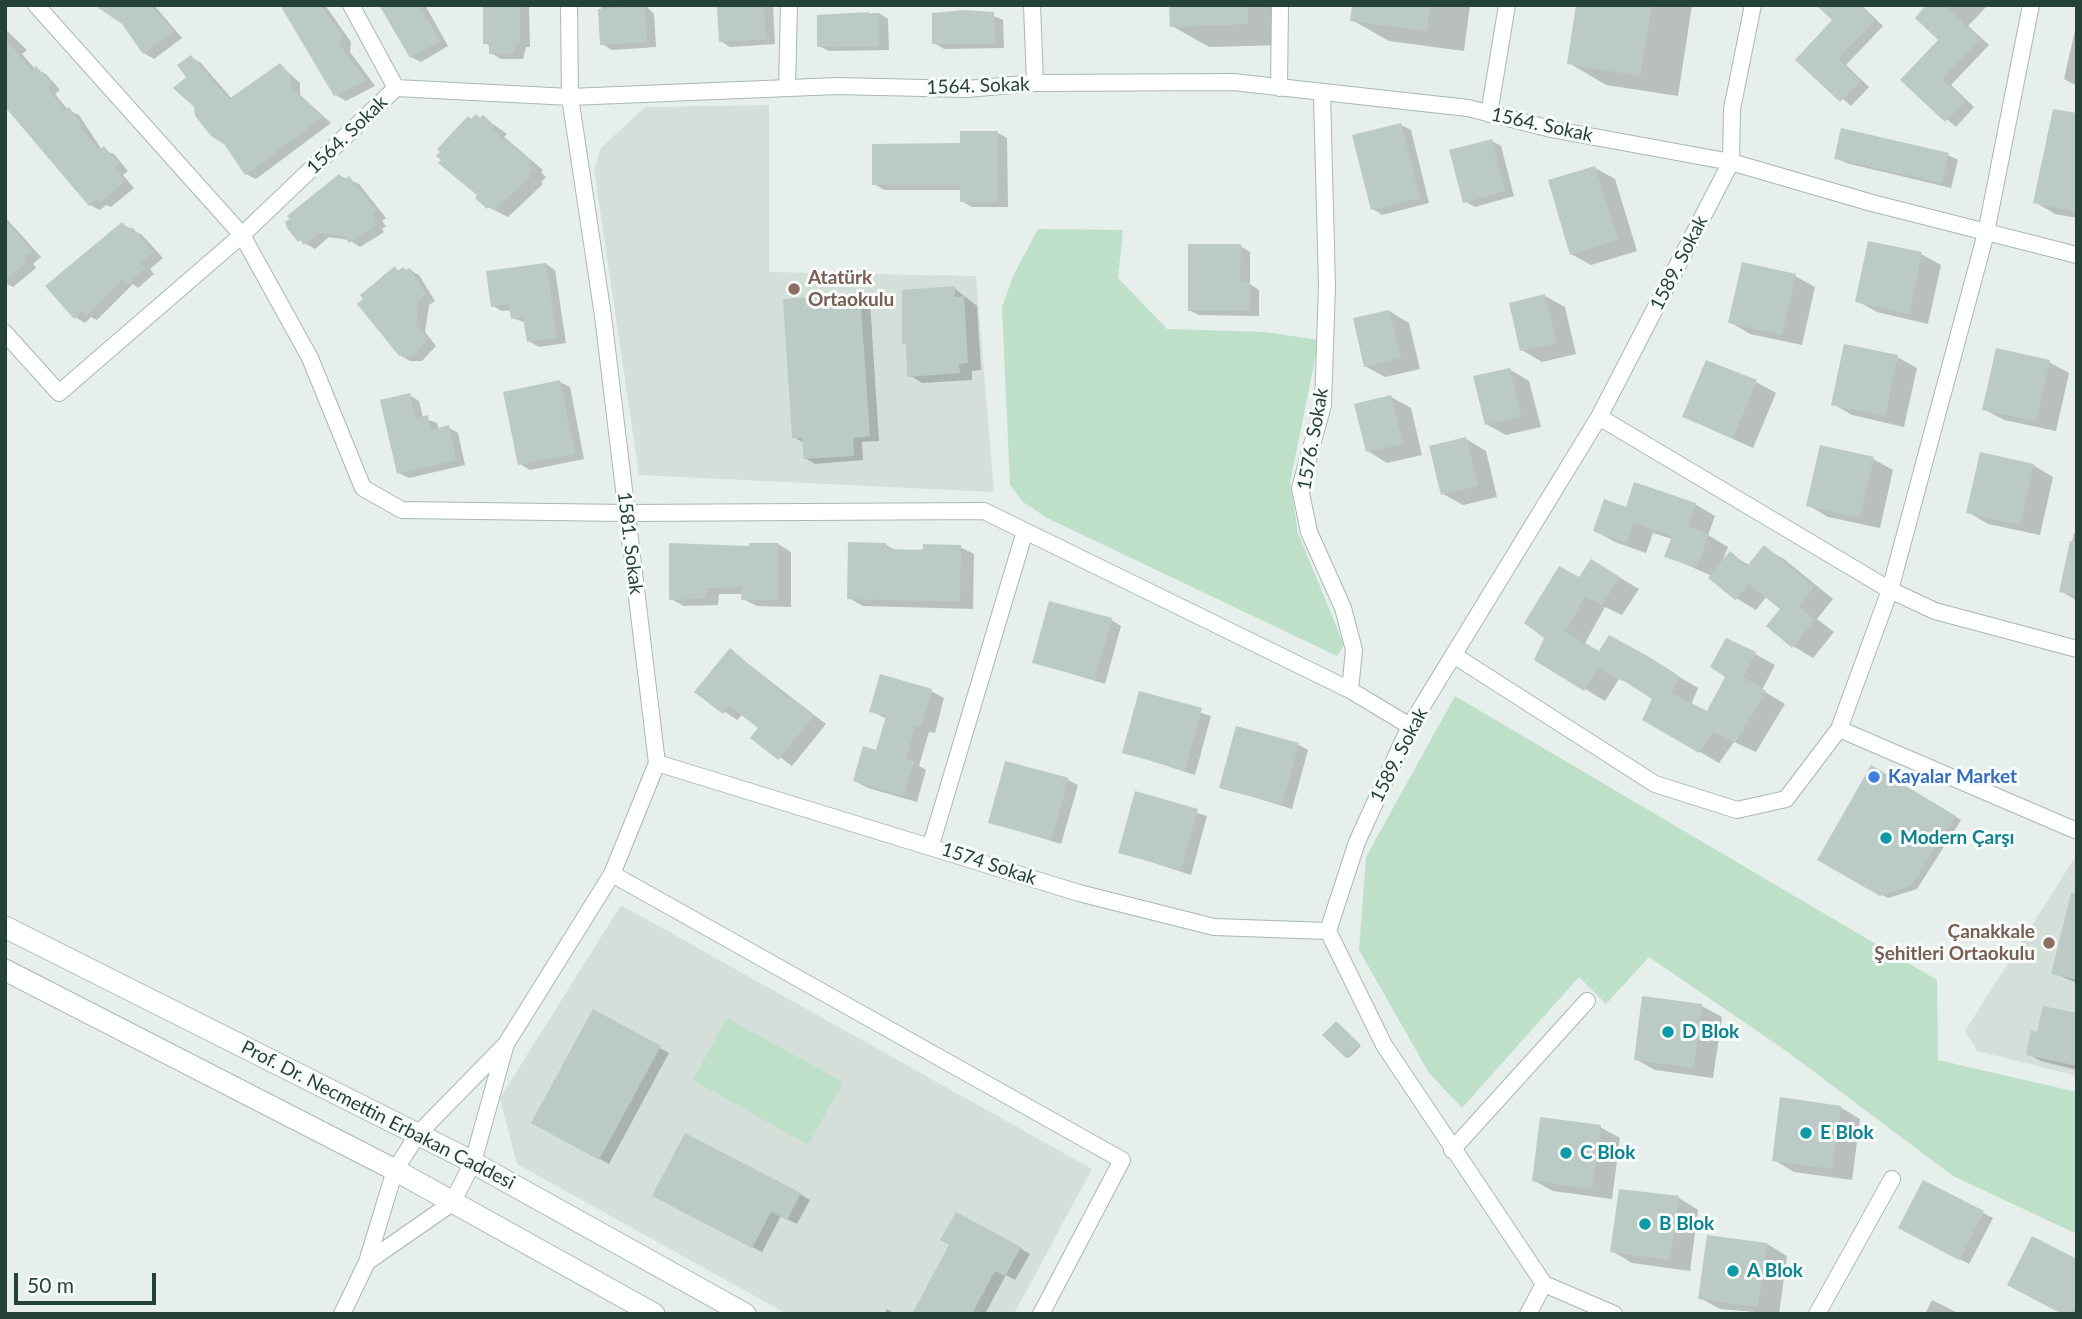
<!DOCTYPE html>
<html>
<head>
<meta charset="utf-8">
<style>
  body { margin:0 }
  #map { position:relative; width:2082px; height:1319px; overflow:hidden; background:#e6efeb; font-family:Lato,sans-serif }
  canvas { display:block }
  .frame { position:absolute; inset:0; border:7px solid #24423a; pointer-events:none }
  .scale { position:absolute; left:14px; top:1273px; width:142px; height:32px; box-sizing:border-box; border:4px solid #24423a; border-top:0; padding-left:9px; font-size:21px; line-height:24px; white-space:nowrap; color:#24423a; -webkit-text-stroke:5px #f7fbf9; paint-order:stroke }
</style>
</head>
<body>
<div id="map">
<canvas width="2082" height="1319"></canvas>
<div class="frame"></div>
<div class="scale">50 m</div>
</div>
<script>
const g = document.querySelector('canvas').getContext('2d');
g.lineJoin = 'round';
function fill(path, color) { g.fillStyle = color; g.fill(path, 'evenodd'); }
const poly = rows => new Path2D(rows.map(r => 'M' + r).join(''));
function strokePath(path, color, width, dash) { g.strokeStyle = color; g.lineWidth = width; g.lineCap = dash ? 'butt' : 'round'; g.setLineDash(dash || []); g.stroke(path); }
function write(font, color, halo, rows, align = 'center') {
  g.font = font + ' Lato,sans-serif'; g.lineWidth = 6; g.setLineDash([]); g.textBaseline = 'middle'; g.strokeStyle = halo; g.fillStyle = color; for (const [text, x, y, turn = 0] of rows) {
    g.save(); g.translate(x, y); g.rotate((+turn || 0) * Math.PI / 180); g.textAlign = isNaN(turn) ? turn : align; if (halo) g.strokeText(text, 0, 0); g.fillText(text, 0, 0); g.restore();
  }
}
const built = poly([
  [769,105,769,272,976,276,994,492,639,475,594,169,601,148,645,107],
  [2077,854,2077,1076,1977,1051,1965,1031],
  [621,905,1092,1169,1014,1314,787,1314,517,1164,500,1098]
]);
const green = poly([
  [1038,229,1123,230,1118,278,1167,329,1265,332,1319,340,1290,482,1298,533,1344,645,1337,656,1047,518,1023,502,1010,485,1002,307,1014,274],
  [1455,696,1937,980,1938,1060,2077,1092,2077,1234,1953,1176,1789,1053,1649,957,1606,1004,1579,977,1462,1108,1429,1073,1359,950,1366,857],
  [727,1018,843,1082,808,1145,693,1080]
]);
const shadow = poly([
  [103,5,154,5,182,38,154,59,144,53,123,23],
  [282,5,325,5,351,42,350,52,375,86,346,101,336,95],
  [381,5,425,5,448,46,421,62,411,57],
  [484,5,529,5,530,47,526,47,523,59,501,59,491,53,491,47,485,43],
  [601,5,645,5,654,14,656,47,612,50,602,44],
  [729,5,773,5,775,44,730,47,721,41],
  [1171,5,1284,5,1285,45,1209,47,1172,26],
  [1354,5,1470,5,1464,51,1389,41,1352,20],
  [1578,5,1692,5,1678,96,1606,85,1569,63],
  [1819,5,1861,5,1883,26,1846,65,1869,87,1851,106,1798,59,1835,20],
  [1929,5,1988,5,1968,26,1989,45,1951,85,1974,107,1956,127,1903,80,1940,40],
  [984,12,1003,20,1004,48,944,49,934,43,934,13],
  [879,13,888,19,889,50,829,51,819,46,818,17],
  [2077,21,2077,86,2064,79],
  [5,29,27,50,22,54,35,69,46,74,60,90,55,94,68,110,79,115,102,150,114,154,128,171,123,175,134,188,111,207,106,205,100,210,90,205,5,103],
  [191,57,201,63,232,99,280,65,300,83,300,95,331,123,256,179,246,174,189,77],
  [2077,115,2077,218,2055,214,2035,202],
  [483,117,507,134,504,137,543,170,541,172,546,177,541,182,543,184,508,217,488,207,480,194,472,120],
  [1401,125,1411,130,1429,203,1382,215,1373,209],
  [998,133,1007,138,1008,207,972,207,962,201,962,190,884,190,874,184,962,145],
  [1492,141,1501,146,1514,196,1475,207,1465,201],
  [1948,155,1958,160,1951,188,1846,163,1836,158],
  [1595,168,1615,179,1637,251,1591,265,1571,254],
  [340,176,359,184,386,218,382,221,386,226,382,229,384,232,360,247,349,240,329,237,315,249,299,240],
  [5,217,41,257,33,264,36,268,13,287,5,283],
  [122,224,142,235,163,258,150,269,154,274,138,288,133,284,97,320,91,317,85,323,75,317],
  [1240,246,1250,252,1250,284,1259,290,1259,316,1199,315,1189,310],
  [1921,254,1941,265,1928,324,1877,312,1857,301],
  [546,264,555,270,566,343,539,347,529,341,526,323,513,318,512,310,502,311,493,306],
  [395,269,400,271,410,270,419,275,435,301,429,305,425,332,436,346,422,361,410,361,400,355],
  [1795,276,1815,287,1802,345,1750,334,1730,322],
  [954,288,977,306,981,370,972,371,972,380,922,383,909,375,907,345,903,343],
  [860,295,870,301,879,441,862,442,863,460,815,464,805,458,804,443,794,437],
  [1545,296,1565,307,1576,354,1542,362,1522,350],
  [1389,311,1409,323,1420,369,1385,377,1365,366],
  [1897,357,1917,368,1904,427,1852,415,1833,404],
  [2049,362,2069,373,2056,431,2004,420,1984,409],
  [1509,369,1529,381,1541,427,1506,435,1486,424],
  [560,382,570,387,584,459,530,470,520,464],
  [1756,382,1776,393,1753,448,1684,417],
  [409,395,419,401,423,418,437,423,439,430,448,427,458,433,465,465,409,478,399,473],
  [1391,397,1411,408,1422,455,1387,463,1368,451],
  [1466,439,1486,451,1497,497,1463,505,1443,494],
  [1873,459,1893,470,1880,528,1828,517,1808,505],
  [2033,465,2053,477,2040,535,1988,524,1968,512],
  [1695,504,1715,516,1708,535,1728,547,1722,562,1730,554,1749,565,1764,548,1784,559,1833,599,1817,619,1834,632,1813,658,1793,646,1782,609,1767,596,1756,610,1736,598,1712,576,1667,556,1672,539,1653,533,1646,553,1615,542,1595,531,1627,509],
  [2074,533,2077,534,2077,601,2061,591],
  [778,544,791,552,791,607,757,606,743,599,743,594,719,594,718,605,684,606,671,599,751,548],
  [886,545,897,551,960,547,974,554,973,609,863,606,849,598],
  [1612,573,1639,589,1622,615,1605,607,1584,645,1599,653,1671,672,1698,688,1691,705,1708,714,1755,654,1775,665,1762,690,1785,704,1756,752,1734,742,1719,763,1644,719,1654,699,1635,686,1619,679,1605,701,1536,659,1579,579],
  [1111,620,1121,626,1105,684,1034,662],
  [730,650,826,724,792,766,753,737,760,728,743,714,737,720,696,692],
  [931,691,944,698,935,733,929,732,919,766,926,770,917,802,868,788,855,781,877,752,887,719,871,711],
  [1140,693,1211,716,1195,775,1124,752],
  [1299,745,1308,750,1292,809,1221,787],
  [1871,768,1961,820,1917,889,1888,898,1820,860],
  [1068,780,1078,785,1061,844,990,822],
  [1137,794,1207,816,1191,875,1120,852],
  [2077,904,2077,983,2053,973],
  [1702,1006,1722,1017,1713,1078,1655,1070,1635,1059],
  [594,1012,669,1053,609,1164,534,1122],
  [2077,1015,2077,1070,2041,1061,2028,1054,2039,1034],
  [1339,1025,1361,1046,1349,1058,1347,1057],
  [1840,1107,1860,1119,1852,1180,1794,1172,1774,1160],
  [1600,1127,1620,1138,1612,1199,1553,1191,1533,1180],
  [1924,1182,1993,1218,1969,1264,1910,1233],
  [800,1194,810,1200,797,1224,781,1216,762,1252,664,1201],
  [1679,1198,1698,1210,1690,1271,1632,1263,1612,1251],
  [1767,1244,1787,1256,1779,1314,1720,1309,1700,1298],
  [1020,1248,1030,1254,1015,1280,1006,1275,985,1314,914,1314],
  [2077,1261,2077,1314,2065,1314],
  [1932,1300,1960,1314,1925,1314],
  [887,1309,896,1314,884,1314]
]);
const building = poly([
  [94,5,151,5,174,32,143,54,122,24],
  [280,5,320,5,342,35,340,45,349,59,367,80,334,96],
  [379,5,419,5,440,41,410,58],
  [483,5,520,5,520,42,516,42,514,54,489,54,489,44,483,44],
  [764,5,766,39,719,42,717,6],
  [1169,5,1248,5,1248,24,1170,27],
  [1352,5,1430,5,1427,31,1350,21],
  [1576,5,1652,5,1640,76,1567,64],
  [1816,5,1859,5,1875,20,1838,59,1861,81,1840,102,1795,60,1832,20],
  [1926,5,1945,5,1980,39,1942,79,1966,101,1945,122,1900,80,1938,40,1915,18],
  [645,6,647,42,600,45,598,9],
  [965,10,994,12,995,44,932,44,932,13],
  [869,12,869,15,879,14,879,46,817,47,817,15],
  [5,38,32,70,36,66,52,84,47,88,65,110,69,107,83,126,80,128,99,150,104,146,119,164,114,168,125,181,100,203,97,199,89,206,5,107],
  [191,55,229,99,280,63,291,76,291,88,323,117,245,175,224,144,211,136,195,116,194,107,173,88,186,77,177,65],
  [2053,109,2077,113,2077,212,2033,203],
  [476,114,480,118,483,115,495,126,492,129,531,161,529,164,533,168,529,173,531,176,494,210,489,206,487,209,475,198,477,195,438,163,441,160,436,156,440,152,437,149,468,116,471,119],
  [1401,123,1420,198,1371,210,1352,135],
  [1841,128,1949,153,1942,183,1834,159],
  [960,131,998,131,998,202,960,202,960,185,872,185,872,144,960,143],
  [1492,139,1505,191,1463,203,1449,150],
  [1595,166,1618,240,1570,255,1548,180],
  [339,174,344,180,349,176,377,211,373,215,377,220,373,223,376,226,349,243,344,236,318,233,304,245,300,240,298,242,287,228,285,222,290,219,287,216],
  [5,220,32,251,24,258,27,262,5,281],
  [122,222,129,230,132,227,154,252,141,263,146,268,128,284,123,279,86,316,82,311,74,319,45,286],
  [1868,241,1922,252,1909,314,1855,302],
  [1188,244,1241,244,1240,282,1250,282,1250,311,1188,311],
  [1742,262,1796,274,1782,335,1728,323],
  [546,263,557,338,527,342,523,317,511,319,509,304,491,307,486,271],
  [395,266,398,271,403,267,406,270,410,268,426,295,419,300,416,325,428,340,411,357,409,355,405,358,402,354,399,356,357,304,363,299,360,295],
  [955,286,955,297,964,296,968,363,959,364,960,373,907,377,906,344,902,344,902,290],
  [860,293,870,436,853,438,854,456,804,459,802,438,792,438,783,299],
  [1545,294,1557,343,1520,351,1509,303],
  [1389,310,1401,358,1364,367,1353,318],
  [1844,344,1898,355,1885,416,1831,405],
  [1996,348,2050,360,2036,421,1982,410],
  [1706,360,1757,380,1733,438,1682,417],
  [1510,368,1521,416,1485,425,1473,376],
  [560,380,575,454,518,465,503,392],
  [410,393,415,418,428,415,431,430,449,425,456,460,397,474,380,400],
  [1391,395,1403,444,1366,452,1354,404],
  [1466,437,1478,486,1441,495,1429,446],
  [1820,445,1874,457,1860,518,1806,506],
  [1980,452,2034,464,2020,525,1966,513],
  [1634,482,1696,503,1688,527,1709,534,1697,568,1664,557,1672,536,1633,523,1626,543,1593,531,1604,499,1626,507],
  [2070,541,2077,541,2077,596,2059,592],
  [848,542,886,543,887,549,923,550,923,544,961,545,960,602,847,599],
  [669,543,749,546,749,543,778,543,778,600,741,600,742,587,706,588,706,598,669,600],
  [1764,545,1814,587,1798,606,1815,620,1792,648,1766,626,1780,609,1749,584,1735,600,1708,578,1730,551,1747,566],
  [1591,559,1620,577,1602,605,1585,597,1565,632,1599,651,1609,635,1651,658,1679,676,1672,693,1707,711,1725,677,1710,667,1726,638,1756,652,1743,677,1766,691,1736,742,1713,732,1699,753,1642,720,1652,699,1624,681,1599,669,1584,691,1534,660,1544,638,1524,623,1559,566,1579,577],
  [1049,601,1112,618,1095,680,1032,663],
  [730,648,790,700,792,698,814,716,778,760,750,738,758,728,730,706,723,714,694,692],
  [880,674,932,689,921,727,915,726,906,759,914,761,904,796,853,781,863,746,876,750,886,716,869,712],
  [1139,691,1202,708,1185,770,1122,753],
  [1236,726,1299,743,1282,805,1219,788],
  [1005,761,1069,778,1051,840,988,823],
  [1871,765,1956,816,1911,886,1880,896,1817,860],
  [1135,791,1198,809,1181,870,1118,853],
  [2071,893,2077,894,2077,980,2051,974],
  [1642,996,1702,1004,1694,1068,1634,1060],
  [2043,1006,2077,1013,2077,1066,2026,1055,2031,1030,2037,1032],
  [593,1009,661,1046,599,1160,531,1123],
  [1336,1021,1360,1044,1346,1058,1322,1035],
  [1780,1097,1841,1106,1832,1169,1772,1161],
  [1540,1117,1601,1125,1592,1189,1532,1181],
  [685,1133,801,1193,787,1220,771,1212,752,1248,652,1196],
  [1923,1180,1984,1211,1959,1260,1898,1228],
  [1619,1189,1679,1196,1670,1260,1610,1252],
  [956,1212,1021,1247,1005,1276,995,1271,972,1314,912,1314,949,1245,940,1240],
  [1707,1235,1767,1243,1758,1307,1698,1299],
  [2032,1236,2077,1259,2077,1301,2070,1314,2062,1314,2007,1285]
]);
const street = poly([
  [36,5,242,235,310,358,363,488,402,510,626,513,984,511,1350,690,1410,726],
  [351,5,396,88],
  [1032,5,1035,83],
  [787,88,789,5],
  [1279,88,1280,5],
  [1322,94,1327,286,1323,405,1300,488,1309,532,1343,608,1354,650,1350,690],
  [1489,114,1507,5],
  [5,333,59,393,242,235,396,88,570,97,837,86,967,89,1035,83,1233,82,1468,108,1551,129,1731,162,1872,203,2077,255],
  [1599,417,1890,590,1935,611,2077,649],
  [1455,656,1655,784,1737,810,1786,799,1839,729,1890,590,1986,233,2031,5],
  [1839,729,2077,831],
  [657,763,1079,893,1214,927,1328,931],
  [931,845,1025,531],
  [612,874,1122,1160,1041,1314],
  [1452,1150,1587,1001],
  [367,1262,452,1203,473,1162,505,1047],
  [1544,1284,1384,1045,1328,931,1357,842,1410,726,1599,417,1731,162,1732,109,1753,5],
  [1544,1284,1614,1314],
  [342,1314,367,1262,395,1170,418,1134,506,1044,612,874,657,763,603,316,570,97,569,5],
  [1528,1314,1544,1284],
  [1817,1314,1892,1179]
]);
const secondary = poly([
  [5,927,461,1156,745,1314],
  [5,970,395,1170,654,1314]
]);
const markers = [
  [794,289,7,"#8d6e63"],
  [1874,777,7,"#3f7fe0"],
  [1886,838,7,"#0f9aa8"],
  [2049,943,7,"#8d6e63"],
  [1668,1032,7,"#0f9aa8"],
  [1806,1133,7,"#0f9aa8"],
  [1566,1153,7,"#0f9aa8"],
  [1645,1224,7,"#0f9aa8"],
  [1733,1271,7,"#0f9aa8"]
];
const streetNames = [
  ["1564. Sokak",978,86,-2],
  ["1564. Sokak",1542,125,12],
  ["1564. Sokak",347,135,-44],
  ["1589. Sokak",1679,263,-63],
  ["1576. Sokak",1313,439,-80],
  ["1581. Sokak",630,543,83],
  ["1589. Sokak",1399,755,-63],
  ["1574 Sokak",989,864,18],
  ["Prof. Dr. Necmettin Erbakan Caddesi",378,1115,27]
];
const educationNames = [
  ["Atatürk",808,278],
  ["Ortaokulu",808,300],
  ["Çanakkale",2035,932,"right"],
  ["Şehitleri Ortaokulu",2035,954,"right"]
];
const shopNames = [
  ["Kayalar Market",1888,777]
];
const cultureNames = [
  ["Modern Çarşı",1900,838],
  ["D Blok",1682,1032],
  ["E Blok",1820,1133],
  ["C Blok",1580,1153],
  ["B Blok",1659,1224],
  ["A Blok",1747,1271]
];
fill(built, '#d4dfda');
fill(green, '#bfe0c8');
fill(shadow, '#0003');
fill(building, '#bbcac4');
strokePath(street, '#a8b8b2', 18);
strokePath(secondary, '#a4bbb3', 23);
strokePath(street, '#fff', 16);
strokePath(secondary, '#fff', 21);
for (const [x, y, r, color] of markers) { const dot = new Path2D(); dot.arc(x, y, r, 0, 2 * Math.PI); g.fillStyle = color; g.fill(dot); strokePath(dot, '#f7fbf9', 2.5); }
write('19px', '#24423a', '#f7fbf9', streetNames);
write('bold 19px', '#785e54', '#f7fbf9', educationNames, 'left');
write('bold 19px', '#366cbe', '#f7fbf9', shopNames, 'left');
write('bold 19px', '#0d838f', '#f7fbf9', cultureNames, 'left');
</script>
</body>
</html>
